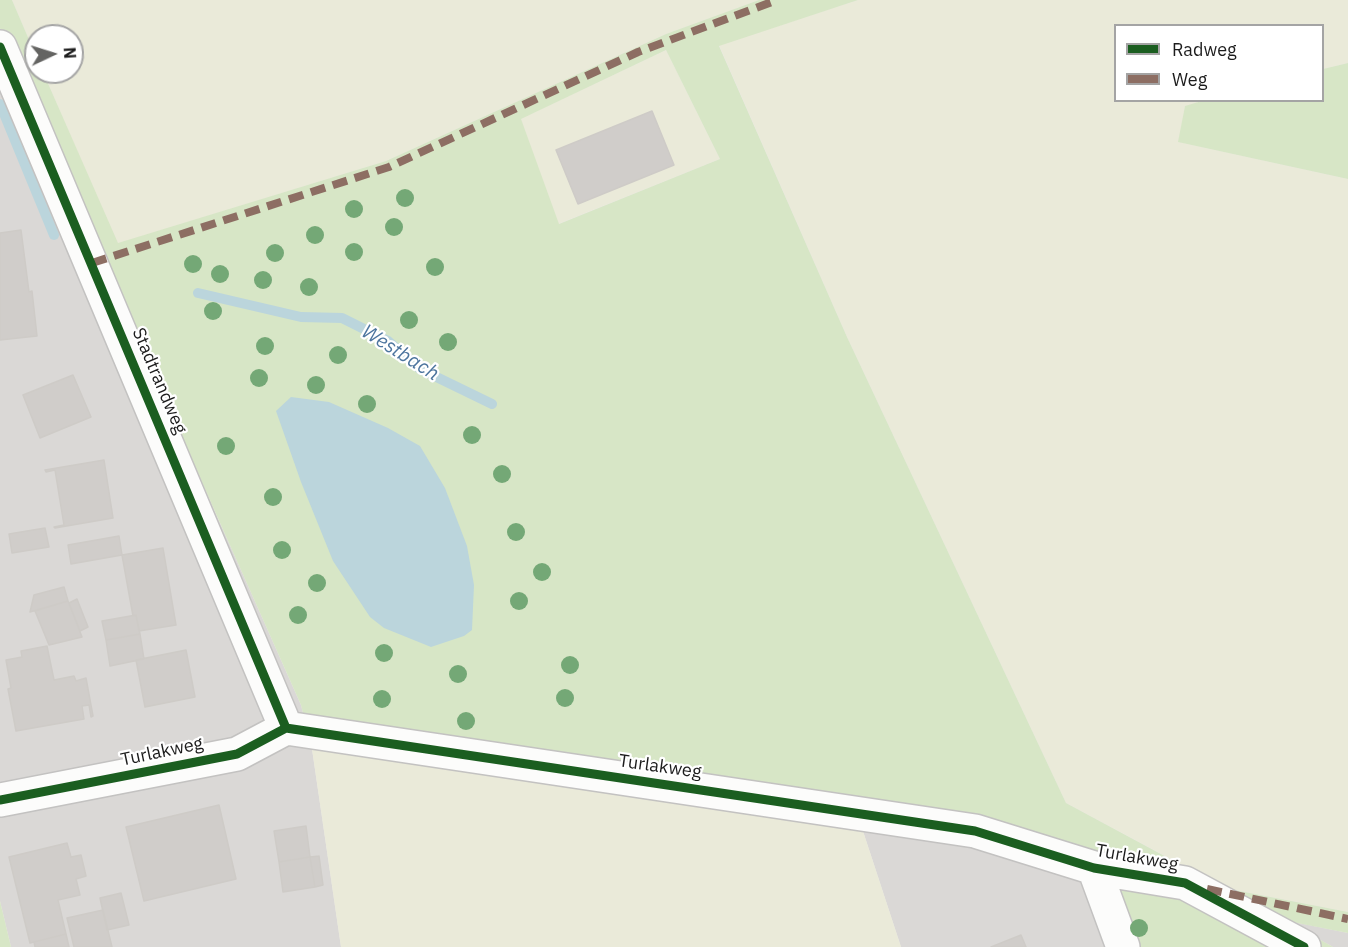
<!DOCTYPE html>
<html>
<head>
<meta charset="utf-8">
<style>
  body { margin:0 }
  #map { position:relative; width:1348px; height:947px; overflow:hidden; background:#ebe9e5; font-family:"IBM Plex Sans",sans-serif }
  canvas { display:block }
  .legend { position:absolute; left:1114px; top:24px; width:210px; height:78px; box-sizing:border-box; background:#fff; border:2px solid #a4a4a4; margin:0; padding:8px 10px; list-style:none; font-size:18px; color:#1c1c1c }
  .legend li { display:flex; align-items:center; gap:12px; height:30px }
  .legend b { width:30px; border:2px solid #a4a4a4 }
  .north { position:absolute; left:24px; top:24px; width:60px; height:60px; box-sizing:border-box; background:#fff; border:2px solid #a4a4a4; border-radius:50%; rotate:86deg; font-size:16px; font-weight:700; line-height:24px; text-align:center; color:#1c1c1c }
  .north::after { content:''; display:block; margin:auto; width:21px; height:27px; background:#646462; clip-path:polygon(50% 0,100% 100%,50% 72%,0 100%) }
</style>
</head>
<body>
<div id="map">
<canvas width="1348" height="947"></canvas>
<ul class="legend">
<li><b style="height:8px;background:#1b5e20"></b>Radweg</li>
<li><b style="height:8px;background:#8d6e63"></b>Weg</li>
</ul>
<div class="north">N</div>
</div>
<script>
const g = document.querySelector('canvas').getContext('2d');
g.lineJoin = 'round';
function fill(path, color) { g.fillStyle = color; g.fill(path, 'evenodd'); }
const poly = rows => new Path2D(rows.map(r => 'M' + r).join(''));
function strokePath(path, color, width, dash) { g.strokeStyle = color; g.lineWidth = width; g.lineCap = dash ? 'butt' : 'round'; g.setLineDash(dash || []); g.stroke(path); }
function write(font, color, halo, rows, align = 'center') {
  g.font = font + ' "IBM Plex Sans",sans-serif'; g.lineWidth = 4.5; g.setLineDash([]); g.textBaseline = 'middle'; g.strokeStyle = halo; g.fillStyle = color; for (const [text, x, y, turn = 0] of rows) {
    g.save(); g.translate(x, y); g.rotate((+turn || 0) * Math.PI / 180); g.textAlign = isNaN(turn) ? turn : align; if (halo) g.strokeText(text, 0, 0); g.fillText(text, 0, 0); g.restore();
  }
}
const residential = poly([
  [0,28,301,705,312,749,341,947,11,947,0,901],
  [860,822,1077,871,1106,947,901,947],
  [1284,920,1348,933,1348,947,1333,947]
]);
const farmland = poly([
  [12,0,759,0,666,34,386,161,117,244,43,72,72,72,72,36,36,36,36,56],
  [858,0,1348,0,1348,63,1323,69,1322,26,1116,26,1116,100,1205,101,1185,106,1179,142,1348,179,1348,912,1225,888,1066,803,847,337,719,45],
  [666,50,720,159,558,224,520,119],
  [312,749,860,822,901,947,341,947]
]);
const grass = poly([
  [0,0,12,0,36,56,36,72,43,72,118,243,386,161,666,34,759,0,858,0,719,46,847,337,1066,803,1224,888,1348,912,1348,933,1287,921,1333,947,1106,947,1077,871,860,822,312,749,301,705,0,28],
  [666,50,720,159,559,224,521,119],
  [1348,63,1348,179,1178,142,1185,106,1205,100,1322,100,1323,69],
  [0,901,11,947,0,947]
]);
const water = poly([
  [291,397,329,402,388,428,420,446,445,488,467,546,474,585,472,630,464,636,431,647,384,628,370,617,333,561,301,482,276,411]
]);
const stream = poly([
  [0,104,54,235],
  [198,293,301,317,342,318,388,341,420,369,492,404]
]);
const building = poly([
  [652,111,674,165,578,204,556,150,652,111],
  [21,230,29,292,32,291,37,336,0,340,0,233,21,230],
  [73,375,91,417,40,438,23,395,73,375],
  [104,460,113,518,55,528,54,527,64,525,55,470,46,472,45,470,104,460],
  [45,528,49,547,12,553,9,534,45,528],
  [119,536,122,555,71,564,68,545,119,536],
  [163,548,176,625,139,631,136,615,133,616,122,555,163,548],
  [64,587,68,601,30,612,34,595,64,587],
  [77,599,88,627,80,631,69,603,77,599],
  [68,601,82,637,49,645,35,611,68,601],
  [136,615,140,634,106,640,102,621,136,615],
  [140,634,144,659,110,666,106,640,140,634],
  [47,646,54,680,74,676,76,681,86,678,93,716,91,717,89,705,82,706,84,719,16,731,8,689,11,688,6,660,22,657,21,651,47,646],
  [186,650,195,697,145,707,136,660,186,650],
  [219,805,236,879,144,901,126,827,219,805],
  [306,826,310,857,279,862,274,831,306,826],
  [67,843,71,857,81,855,86,876,76,879,80,895,58,900,66,934,30,943,9,857,67,843],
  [319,856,323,885,315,887,310,857,319,856],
  [310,857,315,887,283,892,279,862,310,857],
  [121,893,129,925,107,930,100,898,121,893],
  [103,910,112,947,74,947,67,918,103,910],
  [66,934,69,947,35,947,34,942,66,934],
  [1021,935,1026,947,991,947,1021,935]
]);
const minor = poly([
  [0,47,286,728],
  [0,800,237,754,286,728,975,831,1094,868,1185,883,1304,947],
  [1094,868,1123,947]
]);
const quiet = poly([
  [92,263,389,167,638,52,777,0],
  [1207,889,1348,919]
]);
const cycleway = poly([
  [0,47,286,728],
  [0,800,237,754,286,728,975,831,1094,868,1185,883,1304,947]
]);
const trees = [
  [405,198],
  [354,209],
  [394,227],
  [315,235],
  [354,252],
  [275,253],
  [193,264],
  [435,267],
  [220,274],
  [263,280],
  [309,287],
  [213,311],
  [409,320],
  [448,342],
  [265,346],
  [338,355],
  [259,378],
  [316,385],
  [367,404],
  [472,435],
  [226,446],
  [502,474],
  [273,497],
  [516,532],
  [282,550],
  [542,572],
  [317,583],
  [519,601],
  [298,615],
  [384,653],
  [570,665],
  [458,674],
  [565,698],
  [382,699],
  [466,721],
  [1139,928]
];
const streetNames = [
  ["Stadtrandweg",159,381,67],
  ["Turlakweg",162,752,-12],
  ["Turlakweg",660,767,8],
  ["Turlakweg",1137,858,10]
];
const waterNames = [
  ["Westbach",400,353,32]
];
fill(residential, '#dad8d6');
fill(farmland, '#eaead9');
fill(grass, '#d7e6c6');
fill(water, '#bbd5dc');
strokePath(stream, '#bbd5dc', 10);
fill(building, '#d0cdca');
strokePath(building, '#cecbc7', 1.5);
strokePath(minor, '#c3c2c1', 36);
strokePath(minor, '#fcfcfb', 33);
strokePath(quiet, '#8d6e63', 8, [15, 8]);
strokePath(cycleway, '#1b5e20', 9);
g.fillStyle = '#74a876';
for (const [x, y] of trees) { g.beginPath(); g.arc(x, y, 9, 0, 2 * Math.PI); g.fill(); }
write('18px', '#1c1c1c', '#fff', streetNames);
write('italic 20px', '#4d759e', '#fff', waterNames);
</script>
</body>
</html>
